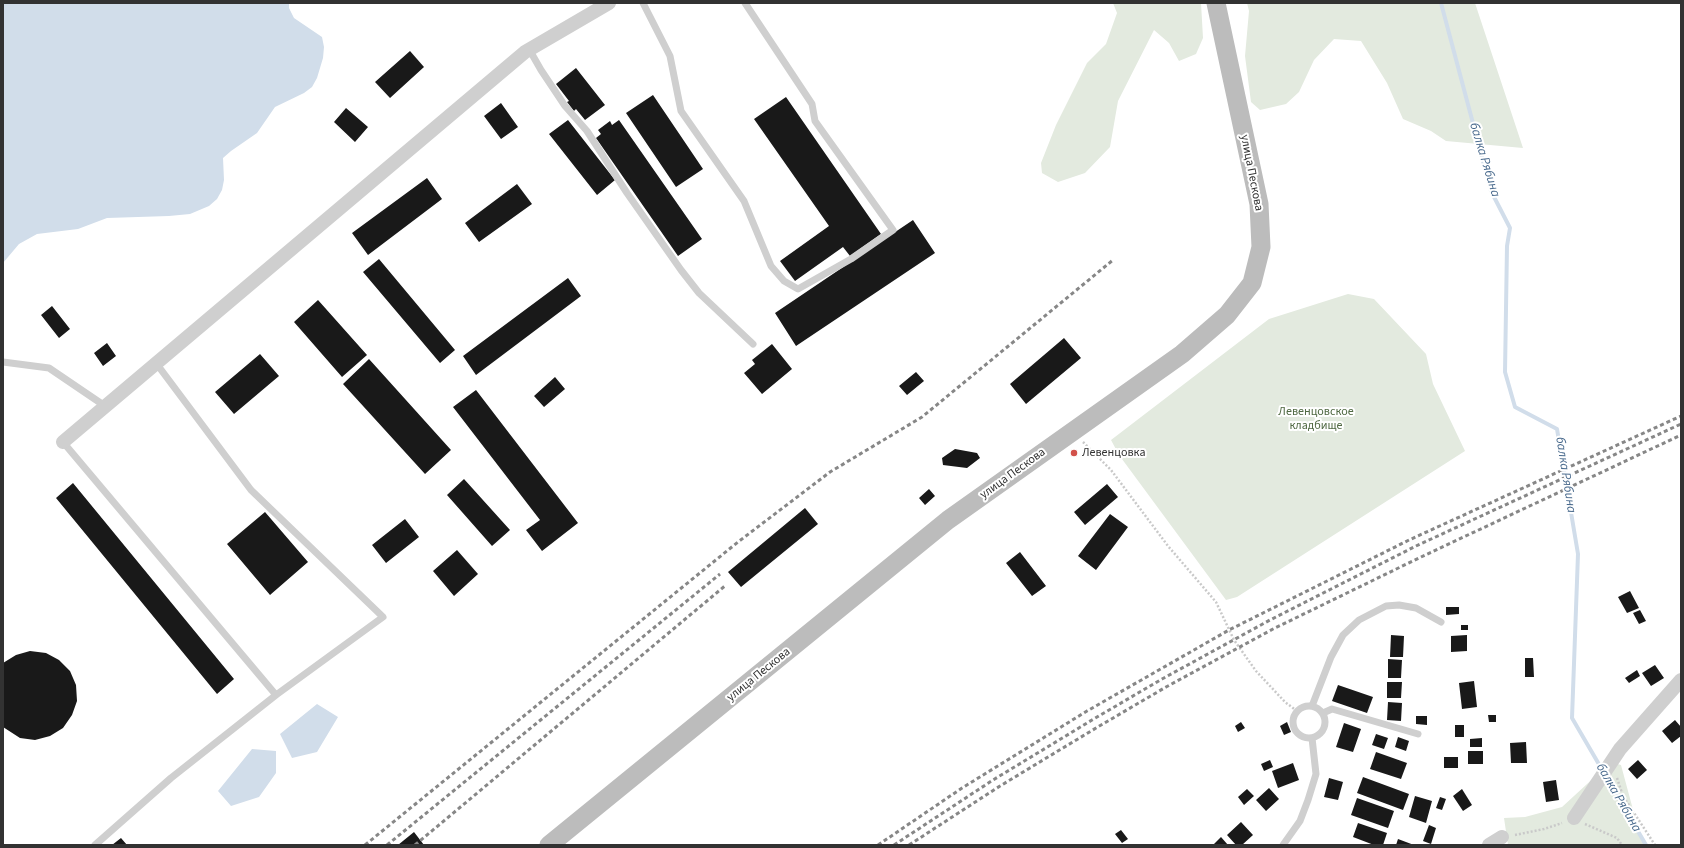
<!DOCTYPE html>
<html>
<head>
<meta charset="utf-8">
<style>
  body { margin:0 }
  #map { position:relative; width:1684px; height:848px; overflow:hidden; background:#fff; font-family:"Source Sans 3",sans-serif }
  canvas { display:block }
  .frame { position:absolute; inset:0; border:4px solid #323232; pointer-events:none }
</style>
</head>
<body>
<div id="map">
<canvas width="1684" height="848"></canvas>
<div class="frame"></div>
</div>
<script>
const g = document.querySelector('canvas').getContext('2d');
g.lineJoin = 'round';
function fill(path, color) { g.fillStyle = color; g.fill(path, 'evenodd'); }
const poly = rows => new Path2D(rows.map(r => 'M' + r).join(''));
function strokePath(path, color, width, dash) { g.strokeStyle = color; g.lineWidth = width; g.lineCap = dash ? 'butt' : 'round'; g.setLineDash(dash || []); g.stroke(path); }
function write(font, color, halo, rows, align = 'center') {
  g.font = font + ' "Source Sans 3",sans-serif'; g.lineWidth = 4; g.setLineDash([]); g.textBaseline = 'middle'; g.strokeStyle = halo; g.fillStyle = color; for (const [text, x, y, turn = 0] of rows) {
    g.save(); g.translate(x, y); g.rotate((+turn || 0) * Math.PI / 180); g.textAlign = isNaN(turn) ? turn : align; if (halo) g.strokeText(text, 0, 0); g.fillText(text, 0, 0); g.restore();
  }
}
const green = poly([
  [1113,3,1201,3,1203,38,1196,54,1179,61,1169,43,1154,30,1118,101,1110,147,1085,173,1058,182,1042,173,1041,163,1056,125,1087,63,1106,44,1117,13],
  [1247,3,1475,3,1523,148,1446,141,1431,131,1403,119,1387,83,1361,41,1334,39,1314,60,1299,92,1286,104,1260,110,1251,102,1245,56,1249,11],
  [1348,294,1374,299,1426,354,1433,384,1465,451,1237,597,1226,600,1119,455,1111,440,1269,319],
  [1611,762,1621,765,1639,832,1648,845,1508,845,1504,818,1525,817,1562,807]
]);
const water = poly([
  [3,3,289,3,289,8,294,18,322,37,324,47,323,58,317,78,312,87,304,93,275,107,257,133,231,151,223,158,224,180,222,190,217,199,209,206,190,214,169,216,107,218,78,229,37,234,19,244,3,263],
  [317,704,338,717,317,752,292,758,280,734],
  [252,749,276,751,276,773,259,797,231,806,218,791]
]);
const stream = poly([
  [1441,3,1491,191,1510,228,1507,246,1505,372,1515,407,1557,429,1578,554,1572,718,1646,845]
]);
const building = poly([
  [410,51,424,67,390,98,375,82],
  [576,68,605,105,585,120,576,109,574,111,567,102,569,101,556,84],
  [653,95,703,169,676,187,626,113],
  [786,97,881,234,850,256,843,247,795,281,780,261,829,226,754,119],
  [501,103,518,127,501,139,484,116],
  [346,108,368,127,355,142,334,122],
  [568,120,615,180,597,195,549,134],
  [619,120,702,239,678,256,596,138,601,134,598,130,610,121,612,125],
  [427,178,442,199,368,255,352,233],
  [517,184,532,204,479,242,465,223],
  [913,220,935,253,796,346,775,313],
  [379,259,455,350,440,363,363,272],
  [568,278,581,296,476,375,463,356],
  [318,300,367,355,342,377,294,322],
  [52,306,70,329,59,338,41,315],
  [1064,338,1081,358,1026,404,1010,384],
  [107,343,116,356,103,366,94,353],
  [772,344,792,369,762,394,744,373,755,364,752,360],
  [260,354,279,376,234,414,215,392],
  [369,359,451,450,425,474,343,384],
  [916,372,924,381,907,395,899,386],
  [555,377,565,389,544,407,534,396],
  [476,390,578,523,542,551,526,530,540,520,453,407],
  [955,449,977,453,980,458,967,468,943,465,942,458],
  [464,479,510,530,492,546,447,495],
  [73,483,234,679,217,694,56,498],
  [1107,484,1118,497,1085,525,1074,512],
  [929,489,935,496,925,505,919,498],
  [805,508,818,524,741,587,728,572],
  [265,512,308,562,270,595,227,544],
  [1110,514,1128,527,1096,570,1078,556],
  [405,519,419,537,386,563,372,545],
  [457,550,478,574,454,596,433,571],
  [1020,552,1046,586,1032,596,1006,563],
  [1630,591,1639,608,1627,613,1618,597],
  [1446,607,1459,607,1459,614,1446,615],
  [1640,610,1646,621,1639,624,1633,613],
  [1461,625,1468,625,1468,630,1461,630],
  [1391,635,1404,636,1403,657,1390,657],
  [1467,635,1467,651,1451,652,1451,636],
  [30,651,46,653,59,660,70,671,76,685,77,701,72,715,63,728,50,736,35,740,20,738,3,727,3,663,16,655],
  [1525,658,1533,658,1534,677,1525,677],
  [1388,659,1402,660,1401,678,1388,678],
  [1655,665,1664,678,1651,686,1642,673],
  [1637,670,1640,676,1629,683,1625,678],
  [1474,681,1477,707,1462,709,1459,683],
  [1387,682,1402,682,1401,698,1387,698],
  [1338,685,1373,697,1367,713,1332,701],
  [1388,702,1402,703,1401,721,1387,720],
  [1488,715,1496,715,1496,722,1489,722],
  [1416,716,1427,716,1427,725,1416,724],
  [1675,720,1681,727,1681,736,1672,743,1662,731],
  [1241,722,1245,728,1238,732,1235,726],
  [1287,722,1291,732,1284,735,1280,726],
  [1344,723,1361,729,1353,752,1336,747],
  [1455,725,1464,725,1464,737,1455,737],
  [1376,734,1388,738,1384,749,1372,745],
  [1398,737,1409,741,1406,751,1395,747],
  [1482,738,1482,747,1470,747,1470,739],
  [1526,742,1527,763,1511,763,1510,743],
  [1468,751,1483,751,1483,764,1468,764],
  [1376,752,1407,763,1401,779,1370,769],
  [1444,757,1458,757,1458,768,1444,768],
  [1270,760,1273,767,1264,771,1261,764],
  [1638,760,1647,770,1637,779,1628,769],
  [1293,763,1299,780,1278,788,1272,771],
  [1363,777,1409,794,1403,810,1357,793],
  [1329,778,1343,782,1338,800,1324,797],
  [1556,780,1559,800,1546,802,1543,782],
  [1269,788,1279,799,1266,811,1256,800],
  [1247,789,1254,796,1244,805,1238,797],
  [1462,789,1472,805,1463,811,1453,796],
  [1415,796,1432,801,1426,823,1409,817],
  [1440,797,1446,799,1442,810,1436,808],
  [1357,798,1394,811,1388,828,1351,815],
  [1241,822,1253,835,1242,845,1236,845,1227,835],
  [1358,823,1387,833,1383,845,1374,845,1353,837],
  [1429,825,1436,828,1431,844,1423,841],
  [1121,830,1128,839,1122,843,1115,834],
  [414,832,424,845,398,845],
  [1221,837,1228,845,1213,845],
  [121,838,127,845,112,845],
  [1398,839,1414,845,1396,845]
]);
const path = poly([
  [1083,442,1111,470,1168,546,1216,602,1234,640,1256,671,1285,702,1297,711],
  [1617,778,1623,796,1655,845],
  [1585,824,1617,838,1622,845],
  [1515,835,1544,829,1562,823]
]);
const lane = poly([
  [643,3,670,56,681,111,744,201,771,266,784,281,798,289,851,259,893,230,815,121,812,104,745,3],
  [529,49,541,70,565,106,587,131,627,193,681,270,699,293,753,344],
  [3,362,49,368,105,406],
  [63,442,276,695],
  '1293 722a16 16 0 1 1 32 0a16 16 0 1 1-32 0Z',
  [1312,706,1331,657,1343,635,1359,620,1386,606,1399,605,1416,608,1441,622],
  [1323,713,1332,709,1418,734],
  [95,845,171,778,276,695,383,617,251,490,156,363],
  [1283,845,1300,821,1308,800,1316,774,1312,738]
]);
const street = poly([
  [63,442,525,52,609,3],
  [1574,818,1620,749,1681,680],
  [1489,845,1502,837]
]);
const secondary = poly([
  [549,845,948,520,1182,354,1227,315,1252,283,1261,247,1259,204,1216,3]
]);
const rail = poly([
  [365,845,738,542,830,472,922,417,1113,260],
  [387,845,720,574],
  [415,845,726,585],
  [878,845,962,788,1087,711,1229,630,1409,540,1681,416],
  [894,845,993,780,1092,720,1162,679,1270,620,1416,546,1681,424],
  [909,845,1000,786,1096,728,1166,687,1273,629,1421,557,1681,435]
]);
const markers = [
  [1074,453,4,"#d2514a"]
];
const streetNames = [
  ["улица Пескова",1251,173,79],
  ["улица Пескова",1013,474,-36],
  ["улица Пескова",759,675,-39]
];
const parkNames = [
  ["Левенцовское",1316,412],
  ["кладбище",1316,426]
];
const poiNames = [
  ["Левенцовка",1082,453]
];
const waterNames = [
  ["балка Рябина",1484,160,73],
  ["балка Рябина",1565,475,81],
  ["балка Рябина",1618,798,60]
];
fill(green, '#e3eadf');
fill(water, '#d1ddea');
strokePath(stream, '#d1ddea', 4);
fill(building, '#191919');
strokePath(path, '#c9c9c9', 2.5, [2, 2]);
strokePath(lane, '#cfcfcf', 7);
strokePath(street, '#cfcfcf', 14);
strokePath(secondary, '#bcbcbc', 19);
strokePath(rail, '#878787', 3, [4, 3]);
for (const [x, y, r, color] of markers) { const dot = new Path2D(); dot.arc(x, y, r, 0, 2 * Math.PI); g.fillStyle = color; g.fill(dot); strokePath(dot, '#fff', 1.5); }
write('12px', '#323232', '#fff', streetNames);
write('12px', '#506943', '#fff', parkNames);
write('12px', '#323232', '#fff', poiNames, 'left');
write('italic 13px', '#48698c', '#fff', waterNames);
</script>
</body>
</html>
